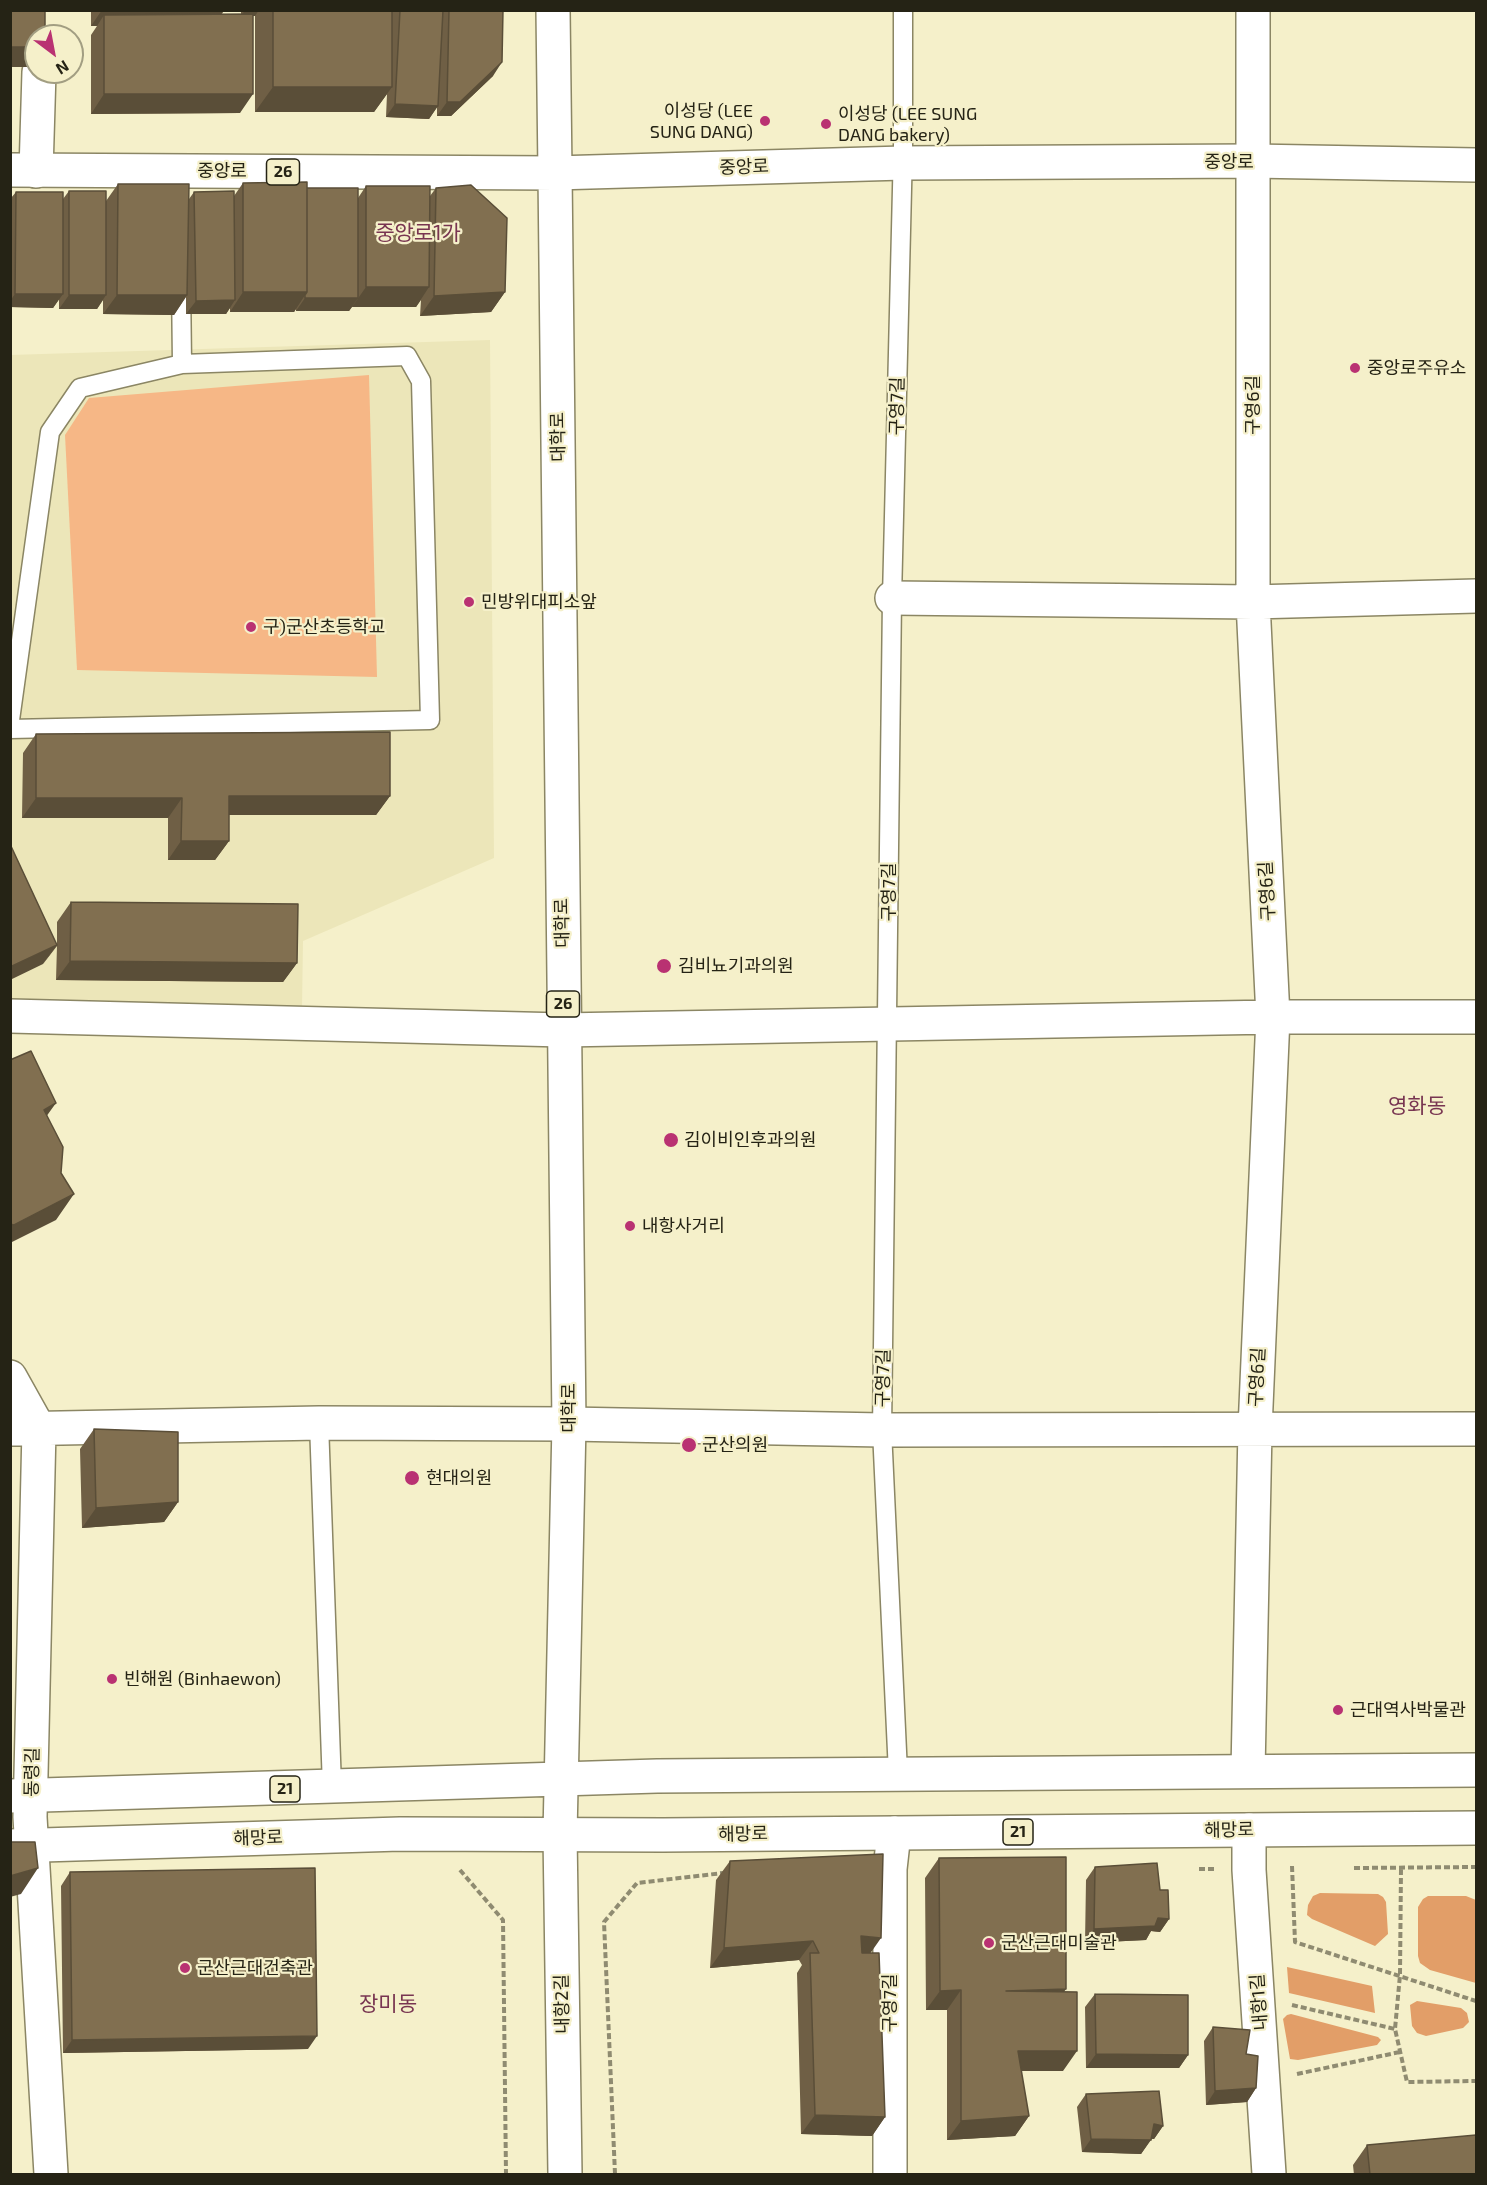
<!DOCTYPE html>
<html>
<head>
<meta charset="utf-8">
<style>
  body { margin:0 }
  #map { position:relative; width:1487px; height:2185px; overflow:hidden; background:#f5f0ca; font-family:"Exo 2",sans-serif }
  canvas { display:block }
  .frame { position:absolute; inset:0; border:12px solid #252315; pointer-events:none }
  .north { position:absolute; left:24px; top:24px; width:60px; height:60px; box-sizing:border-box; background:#f5f0ca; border:2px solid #a29e82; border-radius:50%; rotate:148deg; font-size:16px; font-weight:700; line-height:24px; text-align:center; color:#252315 }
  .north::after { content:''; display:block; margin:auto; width:21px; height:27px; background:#b93272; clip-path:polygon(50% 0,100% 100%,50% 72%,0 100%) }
</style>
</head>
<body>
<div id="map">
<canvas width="1487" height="2185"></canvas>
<div class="frame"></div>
<div class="north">N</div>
</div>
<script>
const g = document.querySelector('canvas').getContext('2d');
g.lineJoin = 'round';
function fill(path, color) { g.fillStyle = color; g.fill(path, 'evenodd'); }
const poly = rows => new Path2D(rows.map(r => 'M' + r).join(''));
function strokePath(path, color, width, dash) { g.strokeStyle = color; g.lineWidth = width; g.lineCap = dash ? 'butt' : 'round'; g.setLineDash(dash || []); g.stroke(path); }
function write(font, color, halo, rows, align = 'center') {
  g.font = font + ' "Exo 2","Noto Sans KR",sans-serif'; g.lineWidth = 4.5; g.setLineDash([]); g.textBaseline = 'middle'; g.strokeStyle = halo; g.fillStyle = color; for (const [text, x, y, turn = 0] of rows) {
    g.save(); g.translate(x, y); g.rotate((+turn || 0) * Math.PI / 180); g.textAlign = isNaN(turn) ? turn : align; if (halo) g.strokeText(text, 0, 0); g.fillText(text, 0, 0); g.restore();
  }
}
const built = poly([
  [490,340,494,858,303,941,302,1008,11,1001,10,355]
]);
const green = poly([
  [369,375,377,677,77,670,65,435,89,398]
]);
const forest = poly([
  [1320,1893,1378,1894,1383,1897,1386,1902,1388,1934,1375,1946,1312,1919,1307,1915,1308,1905,1313,1896],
  [1428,1896,1466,1896,1476,1900,1476,1983,1430,1970,1420,1963,1418,1956,1418,1907,1423,1899],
  [1287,1967,1372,1986,1375,2013,1289,1993],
  [1417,2001,1461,2008,1467,2013,1469,2022,1463,2028,1426,2036,1417,2033,1412,2026,1410,2005],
  [1291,2014,1378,2037,1381,2040,1377,2045,1298,2060,1290,2059,1283,2019,1287,2015]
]);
const path = poly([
  [1292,1866,1295,1942,1476,2001],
  [1354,1868,1476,1867],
  [1199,1869,1215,1869],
  [1401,1869,1400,1975,1395,2029,1407,2082,1476,2081],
  [460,1870,503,1920,506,2174],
  [1292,2005,1395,2029],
  [1297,2074,1400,2052],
  [615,2174,604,1922,637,1883,723,1873]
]);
const lane = poly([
  [181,281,182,364],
  [10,720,50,432,80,388,182,364,407,356,421,381,430,720,10,729],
  [319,1423,332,1787],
  [898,1773,882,1430,892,598,903,148,903,10]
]);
const street = poly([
  [36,171,39,72],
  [892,598,1253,602,1476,596],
  [10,1016,563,1030,1273,1017,1476,1017],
  [10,1377,39,1429,30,1817,51,2174],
  [10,1429,319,1423,569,1424,882,1430,1476,1429],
  [1248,1771,1255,1429,1273,1017,1253,602,1253,10],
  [1249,1830,1249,1870,1269,2174],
  [560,1834,565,2174],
  [890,2174,890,1869,894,1833]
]);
const secondary = poly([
  [553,10,555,173,903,163,1253,161,1476,165]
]);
const primary = poly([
  [10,170,555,173,569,1424,560,1834],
  [10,1796,657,1776,1476,1770],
  [10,1846,400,1834,663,1835,1476,1828]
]);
const wall = poly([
  [91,10,224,10,222,14,241,14,241,10,503,10,493,76,451,116,437,116,437,107,429,119,386,117,387,94,374,112,255,112,255,16,253,16,240,113,91,114,91,35,97,26,91,26],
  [243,183,307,188,358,198,366,186,430,196,436,188,505,292,491,312,420,316,421,300,416,307,352,307,349,311,296,311,296,309,294,312,230,312,230,308,226,314,186,314,186,297,174,315,103,314,103,300,97,309,59,309,59,299,53,308,10,307,10,186,11,198,16,192,63,199,69,191,106,201,118,184,189,199,194,192,234,196],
  [36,734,390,796,376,815,229,815,229,841,215,860,168,860,168,818,22,818,23,753],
  [71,902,297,963,283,982,56,980,57,946,43,964,57,943,57,922],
  [94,1429,178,1502,164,1522,82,1528,80,1449],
  [939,1858,1064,1992,1063,2071,1021,2071,1029,2116,1015,2136,947,2140,947,2010,926,2010,925,1878],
  [730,1861,870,1953,885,2117,872,2136,801,2134,797,1973,802,1965,799,1960,710,1968,716,1880],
  [1095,1867,1160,1890,1169,1919,1160,1932,1151,1931,1146,1940,1085,1943,1086,1880],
  [70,1872,308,2049,63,2053,61,1886],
  [1095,1994,1188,2055,1179,2068,1086,2068,1085,2007],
  [1213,2027,1246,2054,1256,2088,1247,2102,1206,2105,1204,2041],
  [1086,2094,1163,2126,1154,2139,1151,2139,1141,2154,1082,2152,1077,2107],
  [1367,2145,1476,2175,1354,2175,1353,2165]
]);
const shadedWall = poly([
  [102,10,224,10,215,23,104,15,97,26,91,26],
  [245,10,259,10,255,16,241,16],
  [10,47,36,47,36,60,31,67,10,67],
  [502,62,493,76,451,116,437,116,447,102],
  [273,87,392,87,374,112,255,112],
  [104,94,253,94,240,113,91,114],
  [395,104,438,106,429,119,386,117],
  [366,287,429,287,416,307,352,307],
  [243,292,307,292,294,312,230,312],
  [505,292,491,312,420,316,434,296],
  [15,294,63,294,53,308,10,307,10,301],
  [69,295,106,295,97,309,59,309],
  [117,295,187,295,174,315,103,314],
  [305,298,358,298,349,311,296,311],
  [235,300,226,314,186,314,196,301],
  [229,796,390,796,376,815,215,815],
  [36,798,182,798,168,818,22,818],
  [181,841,229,841,215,860,168,860],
  [57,945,43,964,10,980,10,967],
  [70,961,297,963,283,982,56,980],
  [56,1103,38,1128,44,1110],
  [74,1194,56,1220,10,1243,10,1224],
  [178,1502,164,1522,82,1528,96,1508],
  [38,1868,21,1894,10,1897,10,1876],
  [1158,1918,1169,1919,1160,1932,1151,1931,1146,1940,1085,1943,1094,1929],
  [861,1936,881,1938,867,1958,847,1956],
  [813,1941,799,1960,710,1968,724,1948],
  [1066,1989,1052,2009,1006,1991],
  [961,1990,947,2010,926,2010,940,1991],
  [317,2036,308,2049,63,2053,72,2040],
  [1018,2051,1077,2051,1063,2071,1004,2071],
  [1096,2054,1188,2055,1179,2068,1086,2068],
  [1256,2088,1247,2102,1206,2105,1215,2091],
  [815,2115,885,2117,872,2136,801,2134],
  [1029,2116,1015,2136,947,2140,961,2121],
  [1154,2124,1163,2126,1154,2139,1145,2137],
  [1091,2139,1151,2140,1141,2154,1082,2152]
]);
const building = poly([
  [10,10,45,10,45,36,36,36,36,47,10,47,10,10],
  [273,10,392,10,392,87,273,87,273,10],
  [400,10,443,10,438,106,395,104,400,10],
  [449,10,503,10,502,62,460,102,447,102,449,10],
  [253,14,253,94,104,94,104,15,253,14],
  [307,182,307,292,243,292,243,183,307,182],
  [118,184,189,184,187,295,117,295,118,184],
  [471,185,507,218,505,292,434,296,436,188,471,185],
  [10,186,11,186,10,227,10,186],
  [366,186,430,186,429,287,366,287,366,186],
  [307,188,358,188,358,298,305,298,305,295,307,292,307,188],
  [69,191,106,191,106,295,69,295,69,191],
  [234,191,235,300,196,301,194,192,234,191],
  [16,192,63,192,63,294,15,294,16,192],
  [390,732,390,796,229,796,229,841,181,841,182,798,36,798,36,734,390,732],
  [10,844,57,945,10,967,10,844],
  [71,902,298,904,297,963,70,961,71,902],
  [31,1051,56,1103,44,1110,63,1147,61,1173,74,1194,14,1225,10,1224,10,1060,31,1051],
  [94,1429,178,1432,178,1502,96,1508,94,1429],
  [10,1842,35,1842,38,1868,10,1876,10,1842],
  [883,1854,881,1938,861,1936,862,1953,879,1953,885,2117,815,2115,810,1953,819,1953,813,1941,724,1948,730,1861,883,1854],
  [1066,1857,1066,1989,1006,1991,1077,1992,1077,2051,1018,2051,1029,2116,961,2121,961,1990,940,1991,939,1858,1066,1857],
  [1157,1863,1160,1890,1168,1890,1169,1919,1158,1918,1155,1926,1094,1929,1095,1867,1157,1863],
  [315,1868,317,2036,72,2040,70,1872,315,1868],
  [1095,1994,1188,1995,1188,2055,1096,2054,1095,1994],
  [1213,2027,1250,2030,1246,2054,1258,2056,1256,2088,1215,2091,1213,2027],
  [1159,2091,1163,2126,1154,2124,1151,2140,1091,2139,1086,2094,1159,2091],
  [1476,2135,1476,2175,1370,2175,1367,2145,1476,2135]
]);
const markers = [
  [765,121,6,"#b93272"],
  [826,124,6,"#b93272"],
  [1355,368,6,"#b93272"],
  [469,602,6,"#b93272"],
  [251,627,6,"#b93272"],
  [664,966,8,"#b93272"],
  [671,1140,8,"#b93272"],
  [630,1226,6,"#b93272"],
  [689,1445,8,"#b93272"],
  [412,1478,8,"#b93272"],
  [112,1679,6,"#b93272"],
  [1338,1710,6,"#b93272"],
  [989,1943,6,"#b93272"],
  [185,1968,6,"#b93272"]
];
const shields = [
  [283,172,33],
  [563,1004,33],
  [285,1789,30],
  [1018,1832,30]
];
const shieldNames = [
  ["26",283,172],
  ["26",563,1004],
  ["21",285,1789],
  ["21",1018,1832]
];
const poiNames = [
  ["이성당 (LEE",753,111,"right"],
  ["SUNG DANG)",753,132,"right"],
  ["이성당 (LEE SUNG",838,114],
  ["DANG bakery)",838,135],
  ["중앙로주유소",1367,368],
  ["민방위대피소앞",481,602],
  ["구)군산초등학교",263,627],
  ["김비뇨기과의원",678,966],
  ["김이비인후과의원",684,1140],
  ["내항사거리",642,1226],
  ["군산의원",702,1445],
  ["현대의원",426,1478],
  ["빈해원 (Binhaewon)",124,1679],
  ["근대역사박물관",1350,1710],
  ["군산근대미술관",1001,1943],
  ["군산근대건축관",197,1968]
];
const streetNames = [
  ["중앙로",1229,162],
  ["중앙로",744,167,-2],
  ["중앙로",222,171],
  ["구영6길",1253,405,-90],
  ["구영7길",897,406,-89],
  ["대학로",558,437,-91],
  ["구영6길",1267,891,-93],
  ["구영7길",889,892,-90],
  ["대학로",562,923,-91],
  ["구영6길",1257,1377,-87],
  ["구영7길",883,1378,-89],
  ["대학로",569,1408,-90],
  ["동령길",32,1772,-89],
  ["해망로",1229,1830,-1],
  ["해망로",743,1834,-1],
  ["해망로",258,1838,-2],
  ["내항1길",1259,2002,-94],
  ["구영7길",890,2003,-90],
  ["내항2길",562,2004,-91]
];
const quarterNames = [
  ["중앙로1가",418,233],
  ["영화동",1417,1106],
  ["장미동",388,2004]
];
fill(built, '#ece6b9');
fill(green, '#f6b786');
fill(forest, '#e29e68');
strokePath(lane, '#8b8664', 21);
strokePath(street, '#8b8664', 36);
strokePath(secondary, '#8b8664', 36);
strokePath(primary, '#8b8664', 36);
strokePath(path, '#8f8b71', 4, [6, 3]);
strokePath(lane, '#fff', 18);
strokePath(street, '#fff', 33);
strokePath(secondary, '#fff', 33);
strokePath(primary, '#fff', 33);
fill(wall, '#6f5f45');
fill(shadedWall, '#5a4e38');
fill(building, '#816f50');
strokePath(building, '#5a4e38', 1.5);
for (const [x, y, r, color] of markers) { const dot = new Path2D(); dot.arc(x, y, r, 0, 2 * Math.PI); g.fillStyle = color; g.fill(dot); strokePath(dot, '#f5f0ca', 2); }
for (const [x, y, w] of shields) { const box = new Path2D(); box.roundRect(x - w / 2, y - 13, w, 26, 4.5); g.fillStyle = '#f5f0ca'; g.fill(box); strokePath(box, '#252315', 1.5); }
write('bold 16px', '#252315', null, shieldNames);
write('18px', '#252315', '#f5f0ca', poiNames, 'left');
write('18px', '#252315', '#f5f0ca', streetNames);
write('21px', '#783551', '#f5f0ca', quarterNames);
</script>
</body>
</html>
